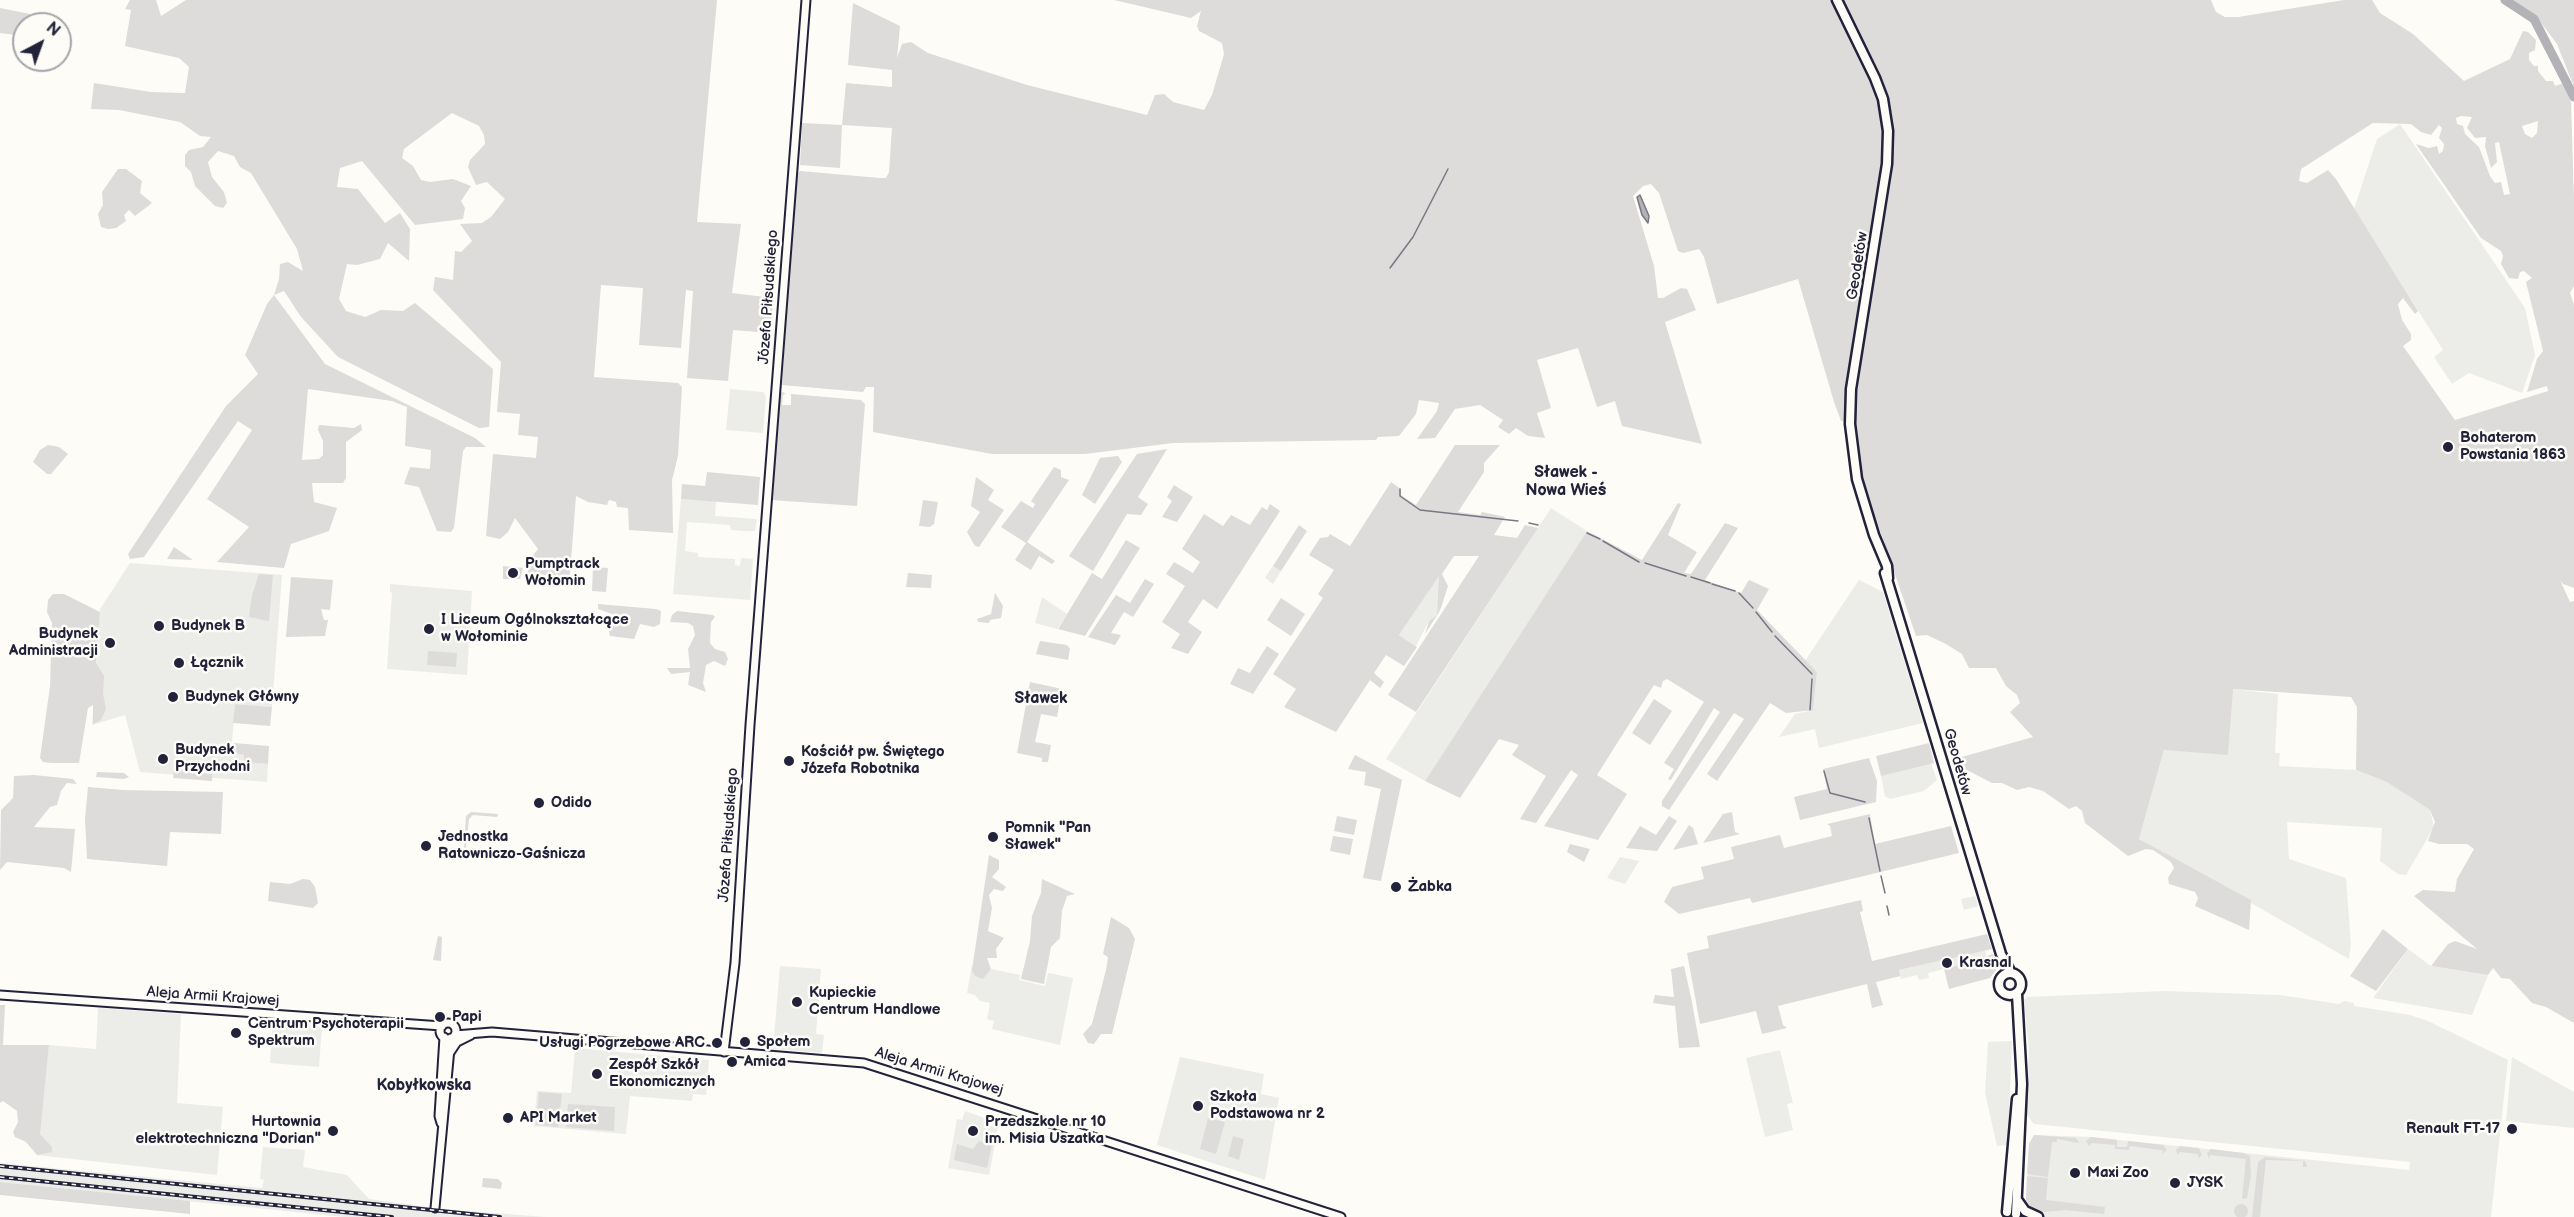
<!DOCTYPE html>
<html>
<head>
<meta charset="utf-8">
<style>
  body { margin:0 }
  #map { position:relative; width:2574px; height:1217px; overflow:hidden; background:#fdfcf7; font-family:"Balsamiq Sans",sans-serif }
  canvas { display:block }
  .north { position:absolute; left:12px; top:12px; width:60px; height:60px; box-sizing:border-box; background:#fdfcf7; border:2px solid #a5a5ac; border-radius:50%; rotate:41deg; font-size:16px; font-weight:700; line-height:24px; text-align:center; color:#22223b }
  .north::after { content:''; display:block; margin:auto; width:21px; height:27px; background:#22223b; clip-path:polygon(50% 0,100% 100%,50% 72%,0 100%) }
</style>
</head>
<body>
<div id="map">
<canvas width="2574" height="1217"></canvas>
<div class="north">N</div>
</div>
<script>
const g = document.querySelector('canvas').getContext('2d');
g.lineJoin = 'round';
function fill(path, color) { g.fillStyle = color; g.fill(path, 'evenodd'); }
const poly = rows => new Path2D(rows.map(r => 'M' + r).join(''));
function strokePath(path, color, width, dash) { g.strokeStyle = color; g.lineWidth = width; g.lineCap = dash ? 'butt' : 'round'; g.setLineDash(dash || []); g.stroke(path); }
function write(font, color, halo, rows, align = 'center') {
  g.font = font + ' "Balsamiq Sans",sans-serif'; g.lineWidth = 5; g.setLineDash([]); g.textBaseline = 'middle'; g.strokeStyle = halo; g.fillStyle = color; for (const [text, x, y, turn = 0] of rows) {
    g.save(); g.translate(x, y); g.rotate((+turn || 0) * Math.PI / 180); g.textAlign = isNaN(turn) ? turn : align; if (halo) g.strokeText(text, 0, 0); g.fillText(text, 0, 0); g.restore();
  }
}
const built = poly([
  [2400,124,2525,308,2535,355,2522,393,2469,373,2452,384,2434,357,2443,350,2354,209,2377,139],
  [730,389,763,392,766,396,763,433,726,430],
  [681,499,716,501,715,516,757,519,755,531,743,531,731,530,730,525,687,522,685,551,698,553,698,557,735,559,735,565,740,566,741,558,753,559,750,600,673,594],
  [1551,508,1587,531,1425,781,1386,759],
  [130,563,282,575,272,707,235,704,232,743,233,753,245,755,245,762,268,764,267,782,140,772,125,715,92,725,100,609],
  [1273,566,1281,571,1273,584,1265,578],
  [1440,574,1437,615,1429,621,1416,646,1399,635],
  [1859,580,1883,592,1923,723,1819,748,1815,729,1779,737,1795,714,1813,710,1817,672,1805,661],
  [390,584,472,591,467,675,387,669,392,593,390,592],
  [1042,597,1067,614,1057,629,1035,623],
  [2232,689,2278,694,2275,753,2280,753,2279,766,2356,770,2388,782,2430,810,2434,827,2406,875,2398,874,2380,861,2382,828,2287,822,2289,859,2346,878,2351,944,2349,959,2139,839,2164,750,2228,754],
  [1931,763,1937,780,1924,791,1890,799,1885,796,1881,776],
  [1620,857,1639,861,1625,884,1607,878],
  [1975,896,1978,906,1964,910,1961,899],
  [2408,949,2431,966,2488,975,2472,1015,2373,998],
  [1985,950,1987,958,1928,973,1929,978,1919,980,1917,975,1901,979,1900,976,1876,982,1874,976],
  [972,965,1020,975,1019,980,1045,986,1048,973,1073,978,1060,1045,992,1029,994,1021,987,1019,990,1003,980,1001,975,995,967,993],
  [780,966,821,969,816,1034,824,1035,822,1053,773,1049],
  [2164,991,2280,995,2339,1004,2344,1001,2354,1003,2354,1006,2410,1015,2428,1021,2508,1060,2491,1217,2035,1217,2035,1211,2026,1198,2029,1144,2034,1135,2091,1137,2409,1170,2410,1162,2034,1124,2026,1114,2029,1050,2024,1000,2027,997],
  [98,1008,181,1014,177,1103,223,1107,217,1175,37,1155,49,1045,96,1049],
  [273,1021,322,1025,319,1067,270,1063],
  [2012,1041,2008,1145,1997,1146,1985,1093,1988,1042],
  [575,1048,709,1060,706,1095,693,1094,692,1101,630,1096,626,1134,534,1126,537,1091,571,1093],
  [1780,1050,1793,1103,1787,1104,1793,1130,1765,1137,1746,1058],
  [1180,1057,1264,1074,1261,1094,1279,1098,1265,1180,1157,1145],
  [2512,1057,2574,1092,2574,1128,2506,1121],
  [965,1111,987,1119,986,1124,998,1128,989,1175,948,1168,957,1119,962,1120],
  [263,1147,305,1150,303,1167,347,1175,369,1199,443,1209,546,1217,344,1217,0,1182,0,1163,262,1188,264,1180,260,1179]
]);
const green = poly([
  [130,0,156,0,161,16,186,0,717,0,697,222,741,224,732,293,773,298,771,333,733,330,728,381,687,378,693,291,686,290,681,348,639,345,643,288,601,285,594,377,678,383,682,387,678,456,672,480,673,533,629,530,628,508,617,507,616,502,609,500,607,505,588,502,576,496,569,587,526,584,530,559,538,549,515,518,508,532,500,539,486,536,493,454,536,458,538,437,518,435,520,414,497,412,501,362,433,290,435,277,453,280,455,251,461,252,472,241,460,224,482,223,491,217,505,199,487,182,476,185,468,167,470,160,485,144,484,135,479,126,452,113,404,149,402,158,413,166,421,180,430,182,453,179,471,186,461,201,465,208,463,219,415,225,362,161,340,168,337,187,358,189,385,223,400,213,410,229,409,261,388,243,380,259,357,265,347,264,339,299,346,311,365,317,381,310,403,311,415,303,493,369,489,427,479,428,338,357,301,317,284,291,274,295,325,364,475,438,486,447,466,447,463,451,454,528,451,532,437,531,419,487,404,484,410,467,430,469,431,450,405,446,407,407,392,401,308,389,302,460,319,459,323,455,323,441,318,430,319,425,354,428,361,424,362,430,346,442,346,478,343,483,312,483,314,502,337,508,329,531,291,544,284,568,217,562,249,527,207,499,252,430,238,421,144,557,130,559,128,554,226,406,258,374,245,355,267,304,274,295,279,279,280,264,288,262,303,271,297,249,251,173,240,167,234,156,218,151,208,162,212,177,224,192,227,203,223,208,215,206,195,186,191,172,185,166,185,155,189,150,203,147,211,137,200,136,180,122,119,110,91,109,94,83,151,92,185,93,189,67,179,58,125,46,131,10,125,9],
  [1114,0,2211,0,2216,12,2225,17,2238,17,2344,0,2372,0,2380,13,2413,34,2464,81,2510,59,2523,31,2528,32,2536,40,2535,50,2529,53,2529,60,2534,66,2538,66,2538,71,2546,81,2553,81,2555,86,2564,83,2571,101,2574,199,2574,286,2570,293,2574,305,2574,588,2563,584,2560,580,2570,602,2574,601,2574,1023,2546,1007,2532,1003,2510,979,2501,978,2493,968,2488,975,2431,966,2448,944,2455,941,2477,949,2414,896,2423,890,2455,892,2457,879,2474,849,2467,844,2439,844,2428,841,2435,822,2430,810,2387,782,2356,770,2357,707,2351,697,2233,689,2228,755,2164,750,2139,839,2251,900,2249,930,2195,906,2198,898,2195,892,2169,884,2168,878,2174,868,2171,862,2153,850,2146,849,2128,856,2085,823,2082,811,2076,806,2069,809,2043,791,2029,787,2017,790,2002,783,1992,783,1965,769,1958,784,1951,760,2033,737,2010,712,2020,703,2017,695,2006,686,1996,668,1969,668,1962,654,1946,644,1927,635,1916,636,1882,536,1857,479,1850,421,1841,421,1834,402,1798,279,1717,304,1704,257,1699,249,1683,253,1678,251,1659,193,1651,184,1643,186,1633,196,1654,266,1658,298,1663,298,1681,288,1687,289,1696,310,1665,322,1702,444,1622,426,1615,401,1597,407,1578,348,1537,360,1551,408,1537,413,1545,438,1528,436,1516,428,1509,434,1498,427,1503,420,1480,405,1455,409,1435,438,1417,439,1437,411,1439,403,1419,400,1416,414,1399,436,1378,437,1376,440,1173,443,1085,454,992,454,873,432,874,387,866,387,863,392,782,385,796,175,800,171,880,178,886,178,889,172,892,128,842,125,840,168,800,165,802,123,842,125,846,83,892,87,892,70,848,65,853,3,900,26,897,58,902,44,911,42,928,53,1027,85,1147,115,1155,95,1164,94,1173,102,1204,110,1212,95,1224,54,1222,43,1199,31,1197,26,1201,11,1191,18],
  [2461,116,2472,117,2467,128,2475,138,2486,137,2485,146,2491,168,2497,162,2495,143,2499,142,2510,194,2504,195,2501,182,2495,183,2490,176,2479,147,2465,134,2463,126,2457,124,2456,118],
  [2538,121,2537,133,2532,138,2525,134,2522,126],
  [2373,123,2411,124,2421,132,2431,135,2439,125,2442,128,2439,138,2444,144,2443,151,2439,154,2437,146,2429,148,2416,144,2481,238,2501,251,2503,256,2501,264,2509,278,2518,279,2520,272,2524,271,2532,278,2526,282,2543,351,2537,359,2527,392,2547,386,2548,391,2455,420,2403,346,2411,340,2411,334,2402,320,2398,304,2403,298,2415,314,2418,311,2336,179,2328,170,2307,183,2299,181,2301,169],
  [2513,0,2574,0,2574,87,2557,44,2536,16],
  [0,8,30,14,28,24,24,24,24,36,0,33],
  [118,169,126,169,142,181,140,193,152,203,135,216,129,210,124,215,126,221,116,228,108,229,101,227,98,214,103,205,102,192],
  [780,392,786,393,783,395,782,405,791,405,791,394,861,400,865,404,857,506,771,500],
  [48,445,59,447,68,454,51,474,47,474,33,462,40,450],
  [1455,445,1500,445,1484,463,1484,472,1458,512,1480,515,1482,512,1505,517,1494,535,1517,538,1525,525,1538,528,1416,712,1388,695,1479,556,1454,556,1442,574,1448,586,1441,608,1438,614,1425,634,1429,621,1437,615,1439,576,1399,635,1417,647,1404,666,1386,655,1374,673,1384,682,1380,688,1370,680,1336,732,1284,707,1296,689,1273,674,1323,598,1318,594,1334,570,1309,555,1320,538,1328,537,1330,534,1350,546,1391,482,1401,489,1401,495,1416,505],
  [1167,449,1138,497,1148,504,1141,515,1127,514,1093,571,1069,556,1137,454],
  [1118,456,1122,462,1095,504,1082,495,1100,458],
  [1054,467,1061,470,1061,477,1069,480,1027,542,1055,561,1052,564,1039,556,1031,570,1015,560,1026,543,1001,527,1021,501,1033,508,1035,504,1031,501],
  [707,472,760,477,758,505,681,499,682,484,705,486],
  [976,477,994,490,988,500,1004,510,979,547,975,546,967,532,980,512,971,506],
  [1174,485,1193,497,1177,522,1162,517,1172,501,1167,497],
  [923,500,938,502,934,524,930,527,919,526],
  [1678,503,1681,504,1668,535,1697,552,1684,573,1691,574,1725,523,1738,528,1705,580,1741,593,1749,580,1769,589,1757,610,1817,672,1813,710,1786,713,1770,703,1717,781,1707,774,1744,719,1734,713,1669,810,1662,806,1662,801,1720,712,1714,708,1671,780,1668,779,1674,769,1664,763,1704,702,1667,679,1663,681,1661,688,1654,685,1597,775,1627,794,1598,840,1544,826,1578,775,1571,770,1536,823,1520,819,1546,776,1512,755,1519,745,1499,739,1460,798,1425,781,1587,531,1642,560],
  [1270,504,1280,511,1217,609,1203,599,1188,622,1202,632,1188,654,1171,648,1180,634,1162,622,1185,586,1166,574,1174,562,1193,573,1200,562,1182,549,1204,514,1223,526,1231,515,1250,525,1262,507,1267,510],
  [1299,525,1307,531,1281,571,1273,566],
  [1126,540,1140,548,1085,636,1058,629,1092,573,1102,579],
  [174,547,193,560,167,559],
  [503,566,523,568,520,579,503,579],
  [593,567,608,568,606,592,592,591],
  [908,573,932,575,931,588,906,587],
  [259,574,273,575,269,621,249,617,252,595],
  [291,577,333,580,330,610,321,609,324,620,328,620,325,636,286,637],
  [1145,579,1154,584,1133,617,1124,612,1111,633,1121,635,1115,645,1088,637,1116,595,1130,603],
  [995,593,1003,606,1001,618,990,620,989,623,978,622,977,619,991,614],
  [53,594,64,594,100,612,96,663,104,676,103,694,106,709,101,720,93,724,93,705,88,708,79,763,51,763,43,762,40,758,50,686,52,623,47,612,48,600],
  [1281,598,1305,614,1291,636,1267,620],
  [598,604,656,609,661,611,660,624,654,627,640,624,634,639,610,636,607,623,615,618,612,614,598,609],
  [677,611,713,615,715,617,711,622,710,643,715,649,725,652,728,659,725,666,714,661,706,665,703,683,706,692,688,685,690,672,671,674,667,668,690,668,688,649,695,635,693,626,688,623,670,622,672,615],
  [1040,641,1067,645,1070,649,1068,660,1036,654],
  [1267,646,1279,654,1253,694,1230,684,1238,668,1250,673],
  [428,651,457,653,456,667,427,665],
  [1030,682,1062,689,1057,717,1041,714,1035,742,1051,745,1048,762,1042,762,1042,758,1017,753],
  [1654,699,1672,711,1650,745,1632,733],
  [235,704,272,707,270,726,233,723],
  [234,743,269,746,268,764,244,762,244,755,233,753],
  [1929,743,1934,763,1881,776,1876,756],
  [1355,755,1402,780,1381,881,1363,878,1381,789,1364,785,1366,772,1348,769],
  [1869,758,1877,781,1876,802,1800,820,1794,797,1827,789,1823,769],
  [174,771,212,774,212,781,173,778],
  [97,772,124,773,129,777,124,779,96,777],
  [34,775,73,779,77,784,67,783,61,791,57,805,50,807,34,827,75,829,71,872,64,868,7,862,0,870,1,810,13,798,14,776],
  [88,787,123,790,223,792,221,834,170,832,167,866,87,859,85,819],
  [471,812,498,814,497,817,473,815,469,819,466,848,464,848,466,816],
  [1732,812,1735,832,1740,834,1703,843,1723,814],
  [1870,814,1875,844,1951,826,1959,853,1752,903,1750,898,1679,914,1664,902,1672,887,1704,879,1701,867,1734,859,1731,847,1780,835,1784,848,1832,836,1830,826,1827,824],
  [1337,816,1357,820,1354,835,1334,831],
  [1669,816,1677,821,1657,851,1626,848,1640,826,1656,835],
  [1689,825,1693,828,1698,844,1673,850],
  [1333,836,1353,839,1350,855,1330,851],
  [1570,844,1590,849,1584,862,1567,852],
  [989,855,999,860,999,869,992,877,1006,887,1003,891,994,889,989,895,992,908,988,931,1004,938,996,949,997,958,987,958,991,969,983,979,975,976,972,970],
  [303,879,310,880,315,887,318,903,313,908,268,901,270,882,290,884],
  [1042,879,1075,894,1067,896,1062,911,1060,938,1051,947,1044,984,1021,979,1030,941,1032,916,1041,893],
  [1861,900,1863,911,1860,912,1872,961,1987,934,1992,949,1899,970,1900,976,1876,982,1883,1005,1872,1008,1867,984,1778,1006,1783,1025,1787,1028,1762,1034,1756,1011,1700,1024,1687,953,1709,948,1707,936],
  [1111,917,1129,928,1135,939,1112,1034,1101,1034,1094,1044,1088,1043,1083,1034,1092,1024,1106,970,1108,957,1103,954],
  [2383,929,2408,949,2376,991,2350,976],
  [438,936,442,937,441,961,433,960],
  [1993,954,1995,961,1988,962,1995,962,1996,970,1990,978,1949,989,1944,969,1987,958,1987,956],
  [1684,966,1692,1002,1700,1047,1679,1048,1675,1006,1653,1003,1655,995,1674,997,1671,969],
  [0,1005,5,1005,3,1045,49,1045,40,1134,52,1147,52,1152,37,1155,26,1142,15,1137,13,1132,18,1122,17,1111,3,1101,0,1103],
  [539,1092,562,1094,558,1127,536,1125],
  [568,1104,615,1107,614,1131,566,1127],
  [1208,1118,1225,1122,1216,1154,1200,1149],
  [2034,1135,2076,1138,2079,1143,2057,1139,2057,1142,2052,1142,2048,1177,2027,1174,2029,1144],
  [1233,1136,1244,1139,1239,1160,1228,1156],
  [2091,1137,2117,1140,2117,1147,2127,1147,2128,1141,2163,1145,2167,1150,2162,1154,2163,1150,2160,1150,2130,1146,2129,1150,2115,1149,2115,1145,2092,1143,2089,1146,2086,1141],
  [979,1141,992,1145,987,1168,954,1160,957,1144,973,1149],
  [2180,1146,2199,1148,2202,1155,2198,1158,2198,1154,2180,1152,2178,1155,2176,1150],
  [2211,1149,2243,1153,2250,1156,2251,1176,2247,1198,2242,1199,2246,1159,2210,1155,2209,1159,2207,1153],
  [2265,1157,2305,1161,2307,1167,2303,1167,2303,1161,2266,1160,2260,1217,2252,1217,2258,1162],
  [2027,1176,2048,1178,2046,1200,2105,1207,2104,1214,2065,1210,2035,1213,2026,1200],
  [483,1178,498,1179,502,1183,501,1189,482,1187],
  [0,1182,190,1201,190,1214,0,1195],
  '2234 1211a7 7 0 1 1 14 0a7 7 0 1 1-14 0Z'
]);
const water = poly([
  [1640,195,1649,216,1648,223,1642,215,1637,197,1640,195]
]);
const stream = poly([
  [1390,268,1413,237,1448,169],
  [1400,489,1400,496,1420,510,1518,521],
  [1529,523,1538,525],
  [1587,533,1600,539],
  [1603,541,1639,562],
  [1645,563,1686,576],
  [1691,577,1710,583],
  [1712,584,1735,591],
  [1739,593,1753,608],
  [1756,612,1772,632],
  [1775,636,1812,674],
  [1810,710,1812,679],
  [1824,771,1830,793,1865,802],
  [1869,818,1880,871],
  [1881,876,1885,893],
  [1887,906,1889,915]
]);
const river = poly([
  [2505,0,2534,19,2574,97]
]);
const tertiary = poly([
  [0,995,442,1026],
  '440 1031a8 8 0 1 1 16 0a8 8 0 1 1-16 0Z',
  [455,1035,492,1032,864,1063,1341,1217],
  [724,1052,735,963,750,725,806,0],
  [449,1054,457,1042,471,1035],
  [441,1123,439,1116,444,1037],
  [435,1208,451,1038]
]);
const secondary = poly([
  [1837,0,1875,78,1883,99,1888,131,1887,164,1851,389,1850,424,1857,479,1874,535,1887,566,1888,578],
  [1885,573,2001,954,2011,973],
  '1999 984a11 11 0 1 1 22 0a11 11 0 1 1-22 0Z',
  [2018,1201,2025,1211,2038,1217],
  [2007,1212,2017,1099],
  [2016,1214,2022,1084,2017,994]
]);
const rail = poly([
  [0,1166,500,1217],
  [0,1177,392,1217]
]);
const markers = [
  [2448,447,6,"#22223b"],
  [513,573,6,"#22223b"],
  [159,626,6,"#22223b"],
  [429,629,6,"#22223b"],
  [110,643,6,"#22223b"],
  [179,663,6,"#22223b"],
  [173,697,6,"#22223b"],
  [163,759,6,"#22223b"],
  [789,761,6,"#22223b"],
  [539,803,6,"#22223b"],
  [993,837,6,"#22223b"],
  [426,846,6,"#22223b"],
  [1396,887,6,"#22223b"],
  [1947,963,6,"#22223b"],
  [797,1002,6,"#22223b"],
  [440,1017,6,"#22223b"],
  [236,1033,6,"#22223b"],
  [745,1042,6,"#22223b"],
  [717,1043,6,"#22223b"],
  [732,1062,6,"#22223b"],
  [597,1074,6,"#22223b"],
  [1198,1106,6,"#22223b"],
  [508,1118,6,"#22223b"],
  [2512,1129,6,"#22223b"],
  [333,1131,6,"#22223b"],
  [973,1131,6,"#22223b"],
  [2075,1173,6,"#22223b"],
  [2175,1183,6,"#22223b"]
];
const streetNames = [
  ["Geodetów",1858,266,-81],
  ["Józefa Piłsudskiego",769,297,-86],
  ["Geodetów",1957,762,74],
  ["Józefa Piłsudskiego",729,835,-86],
  ["Aleja Armii Krajowej",213,997,4],
  ["Aleja Armii Krajowej",939,1072,17]
];
const poiNames = [
  ["Bohaterom",2460,438],
  ["Powstania 1863",2460,455],
  ["Pumptrack",525,564],
  ["Wołomin",525,581],
  ["I Liceum Ogólnokształcące",441,620],
  ["w Wołominie",441,637],
  ["Budynek B",171,626],
  ["Budynek",98,634,"right"],
  ["Administracji",98,651,"right"],
  ["Łącznik",191,663],
  ["Budynek Główny",185,697],
  ["Budynek",175,750],
  ["Przychodni",175,767],
  ["Kościół pw. Świętego",801,752],
  ["Józefa Robotnika",801,769],
  ["Odido",551,803],
  ["Pomnik \"Pan",1005,828],
  ["Sławek\"",1005,845],
  ["Jednostka",438,837],
  ["Ratowniczo-Gaśnicza",438,854],
  ["Żabka",1408,887],
  ["Krasnal",1959,963],
  ["Kupieckie",809,993],
  ["Centrum Handlowe",809,1010],
  ["Papi",452,1017],
  ["Centrum Psychoterapii",248,1024],
  ["Spektrum",248,1041],
  ["Społem",757,1042],
  ["Usługi Pogrzebowe ARC",705,1043,"right"],
  ["Amica",744,1062],
  ["Zespół Szkół",609,1065],
  ["Ekonomicznych",609,1082],
  ["Szkoła",1210,1097],
  ["Podstawowa nr 2",1210,1114],
  ["API Market",520,1118],
  ["Hurtownia",321,1122,"right"],
  ["elektrotechniczna \"Dorian\"",321,1139,"right"],
  ["Przedszkole nr 10",985,1122],
  ["im. Misia Uszatka",985,1139],
  ["Renault FT-17",2500,1129,"right"],
  ["Maxi Zoo",2087,1173],
  ["JYSK",2187,1183]
];
const neighbourhoodNames = [
  ["Sławek -",1566,473],
  ["Nowa Wieś",1566,491],
  ["Sławek",1041,699],
  ["Kobyłkowska",424,1086]
];
fill(built, '#ecece9');
fill(green, '#dddcdb');
fill(water, '#b2b2b7');
strokePath(water, '#787885', 1.5);
strokePath(stream, '#787885', 1.5);
strokePath(river, '#b2b2b7', 9);
strokePath(tertiary, '#22223b', 11);
strokePath(secondary, '#22223b', 13);
strokePath(tertiary, '#fdfcf7', 7);
strokePath(secondary, '#fdfcf7', 8);
strokePath(rail, '#22223b', 4);
strokePath(rail, '#fdfcf7', 1.5, [4.5]);
for (const [x, y, r, color] of markers) { const dot = new Path2D(); dot.arc(x, y, r, 0, 2 * Math.PI); g.fillStyle = color; g.fill(dot); strokePath(dot, '#fdfcf7', 2); }
write('15px', '#22223b', '#fdfcf7', streetNames);
write('bold 15px', '#22223b', '#fdfcf7', poiNames, 'left');
write('bold 16px', '#22223b', '#fdfcf7', neighbourhoodNames);
</script>
</body>
</html>
